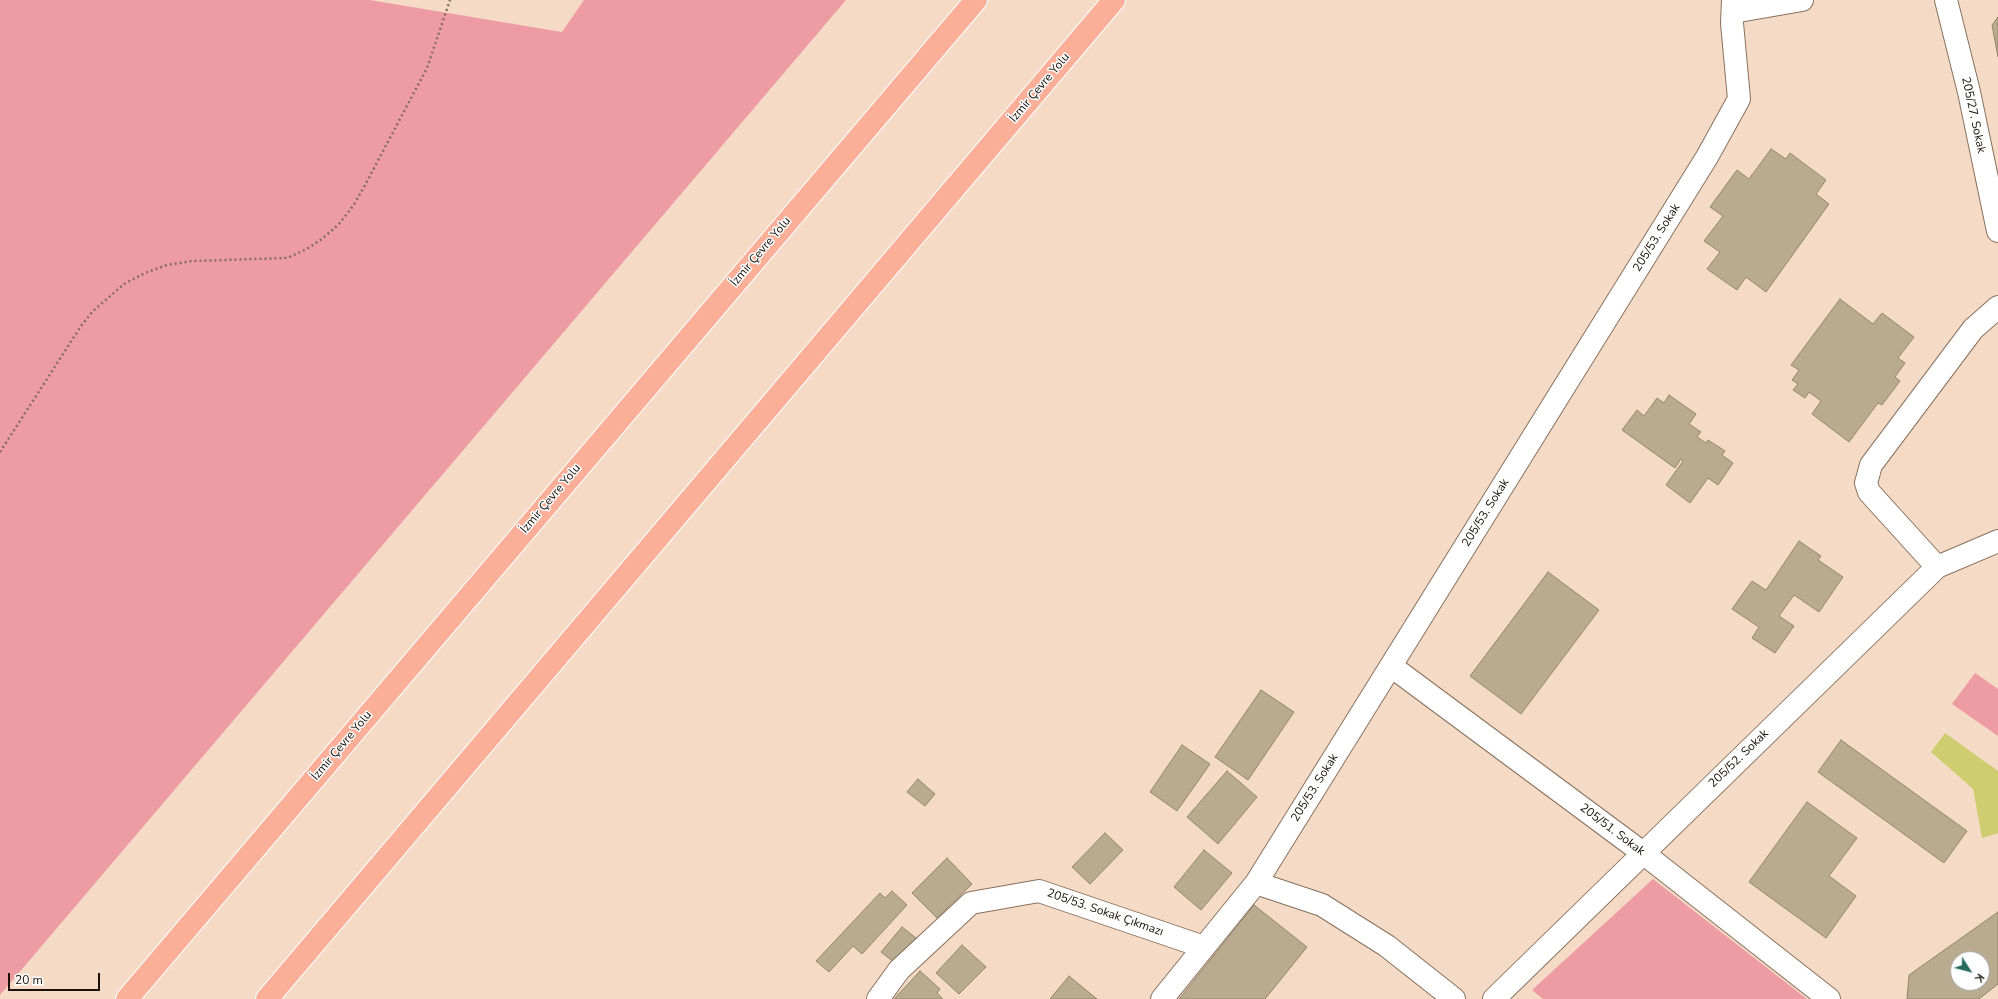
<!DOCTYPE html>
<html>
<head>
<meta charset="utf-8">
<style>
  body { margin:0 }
  #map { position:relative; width:1998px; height:999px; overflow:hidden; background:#f5dbc6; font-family:"Nunito Sans",sans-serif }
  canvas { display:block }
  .north { position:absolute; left:1950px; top:951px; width:40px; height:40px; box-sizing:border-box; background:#fff; border:1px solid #a39f9d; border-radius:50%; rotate:126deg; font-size:11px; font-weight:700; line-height:16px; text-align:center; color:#191009 }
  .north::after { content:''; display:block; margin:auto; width:14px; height:18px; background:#246a5d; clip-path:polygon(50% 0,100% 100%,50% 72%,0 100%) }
  .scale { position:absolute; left:8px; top:973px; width:92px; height:18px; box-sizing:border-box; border:2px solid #191009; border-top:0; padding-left:5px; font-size:12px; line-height:14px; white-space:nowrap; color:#191009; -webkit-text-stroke:3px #fff; paint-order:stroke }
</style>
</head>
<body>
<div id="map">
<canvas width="1998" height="999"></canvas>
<div class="north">K</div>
<div class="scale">20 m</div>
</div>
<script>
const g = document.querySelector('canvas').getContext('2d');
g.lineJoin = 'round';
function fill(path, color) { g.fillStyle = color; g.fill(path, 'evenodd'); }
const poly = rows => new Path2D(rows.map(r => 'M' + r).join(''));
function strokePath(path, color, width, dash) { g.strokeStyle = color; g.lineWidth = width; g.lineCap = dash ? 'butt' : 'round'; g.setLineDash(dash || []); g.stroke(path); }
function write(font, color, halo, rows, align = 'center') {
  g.font = font + ' "Nunito Sans",sans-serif'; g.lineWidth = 3; g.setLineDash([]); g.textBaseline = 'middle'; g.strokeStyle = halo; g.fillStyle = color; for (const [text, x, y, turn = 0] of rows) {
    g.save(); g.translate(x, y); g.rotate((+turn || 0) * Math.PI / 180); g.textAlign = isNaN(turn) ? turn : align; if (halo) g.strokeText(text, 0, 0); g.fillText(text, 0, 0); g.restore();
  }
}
const green = poly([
  [0,0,370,0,562,32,584,0,846,0,0,995],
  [1975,673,1998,689,1998,736,1952,704],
  [1653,879,1807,999,1543,999,1532,990]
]);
const water = poly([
  [1945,733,1998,771,1998,833,1982,838,1973,789,1931,752]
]);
const building = poly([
  [1998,17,1998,57,1992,25,1998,17],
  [1771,149,1786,159,1790,153,1826,180,1816,194,1829,204,1766,292,1746,277,1737,290,1707,269,1720,252,1704,241,1723,216,1710,207,1737,170,1749,179,1771,149],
  [1840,299,1873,324,1882,313,1914,337,1898,358,1905,363,1895,377,1900,381,1882,405,1878,403,1849,442,1812,414,1821,401,1809,392,1805,398,1793,390,1798,384,1792,380,1799,370,1791,365,1840,299],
  [1669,395,1696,414,1689,424,1701,432,1697,437,1706,443,1708,440,1725,451,1722,455,1733,463,1718,485,1708,478,1690,503,1666,485,1683,461,1681,459,1675,468,1622,430,1637,410,1644,416,1657,398,1664,403,1669,395],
  [1799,541,1821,556,1818,560,1843,577,1819,612,1794,595,1779,616,1794,626,1775,653,1752,638,1759,627,1732,609,1752,581,1766,590,1799,541],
  [1548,572,1599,610,1521,714,1470,676,1548,572],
  [1261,690,1294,712,1248,780,1215,757,1261,690],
  [1841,740,1967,831,1944,863,1818,772,1841,740],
  [1182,745,1210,764,1177,811,1150,792,1182,745],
  [1227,771,1257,797,1218,844,1187,817,1227,771],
  [918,779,935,794,925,806,907,792,918,779],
  [1807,802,1857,838,1829,876,1856,896,1826,938,1749,882,1807,802],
  [1105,833,1123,850,1090,884,1072,867,1105,833],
  [1204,850,1232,873,1201,910,1174,887,1204,850],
  [947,858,972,884,937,918,912,893,947,858],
  [892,891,907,905,862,954,853,946,829,972,816,961,880,893,885,898,892,891],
  [1254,905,1307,947,1265,999,1179,999,1254,905],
  [1998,912,1998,984,1979,999,1907,999,1909,975,1998,912],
  [1958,959,1982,959,1982,983,1958,983,1958,959],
  [902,927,916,938,895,963,881,952,902,927],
  [962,945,986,967,959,994,936,973,962,945],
  [920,971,940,989,937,993,943,999,894,999,920,971],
  [1069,976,1097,999,1050,999,1069,976]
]);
const path = poly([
  [0,452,81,326,93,311,124,284,145,273,167,265,192,261,287,258,305,250,322,239,339,224,353,206,364,187,427,68,450,0]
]);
const minor = poly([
  [1946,0,1969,92,1998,231],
  [1733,12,1802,0],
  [1937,567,1869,492,1866,483,1871,465,1973,329,1998,307],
  [1391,666,1643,853,1829,999],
  [1256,883,1322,905,1387,946,1454,999],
  [878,999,899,970,971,903,1039,891,1204,947],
  [1162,999,1256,883,1707,157,1739,99,1732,23,1733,0],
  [1494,999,1937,567,1998,541]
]);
const highway = poly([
  [127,999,976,0],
  [267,999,1114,0]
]);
const streetNames = [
  ["İzmir Çevre Yolu",1040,88,-50],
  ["205/27. Sokak",1973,115,78],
  ["205/53. Sokak",1657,238,-58],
  ["İzmir Çevre Yolu",761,252,-50],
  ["İzmir Çevre Yolu",551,499,-50],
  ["205/53. Sokak",1486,513,-58],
  ["İzmir Çevre Yolu",342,746,-50],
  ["205/52. Sokak",1739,759,-44],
  ["205/53. Sokak",1315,788,-58],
  ["205/51. Sokak",1612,830,37],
  ["205/53. Sokak Çıkmazı",1105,913,19]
];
fill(green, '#ee9ca3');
fill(water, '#cece71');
fill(building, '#b8ab90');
strokePath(building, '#93866c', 1);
strokePath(minor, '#88715e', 24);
strokePath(highway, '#fff', 24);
strokePath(path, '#817062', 2.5, [2, 3]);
strokePath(minor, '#fff', 22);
strokePath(highway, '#fbaf98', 22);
write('12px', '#191009', '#fff', streetNames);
</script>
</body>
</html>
